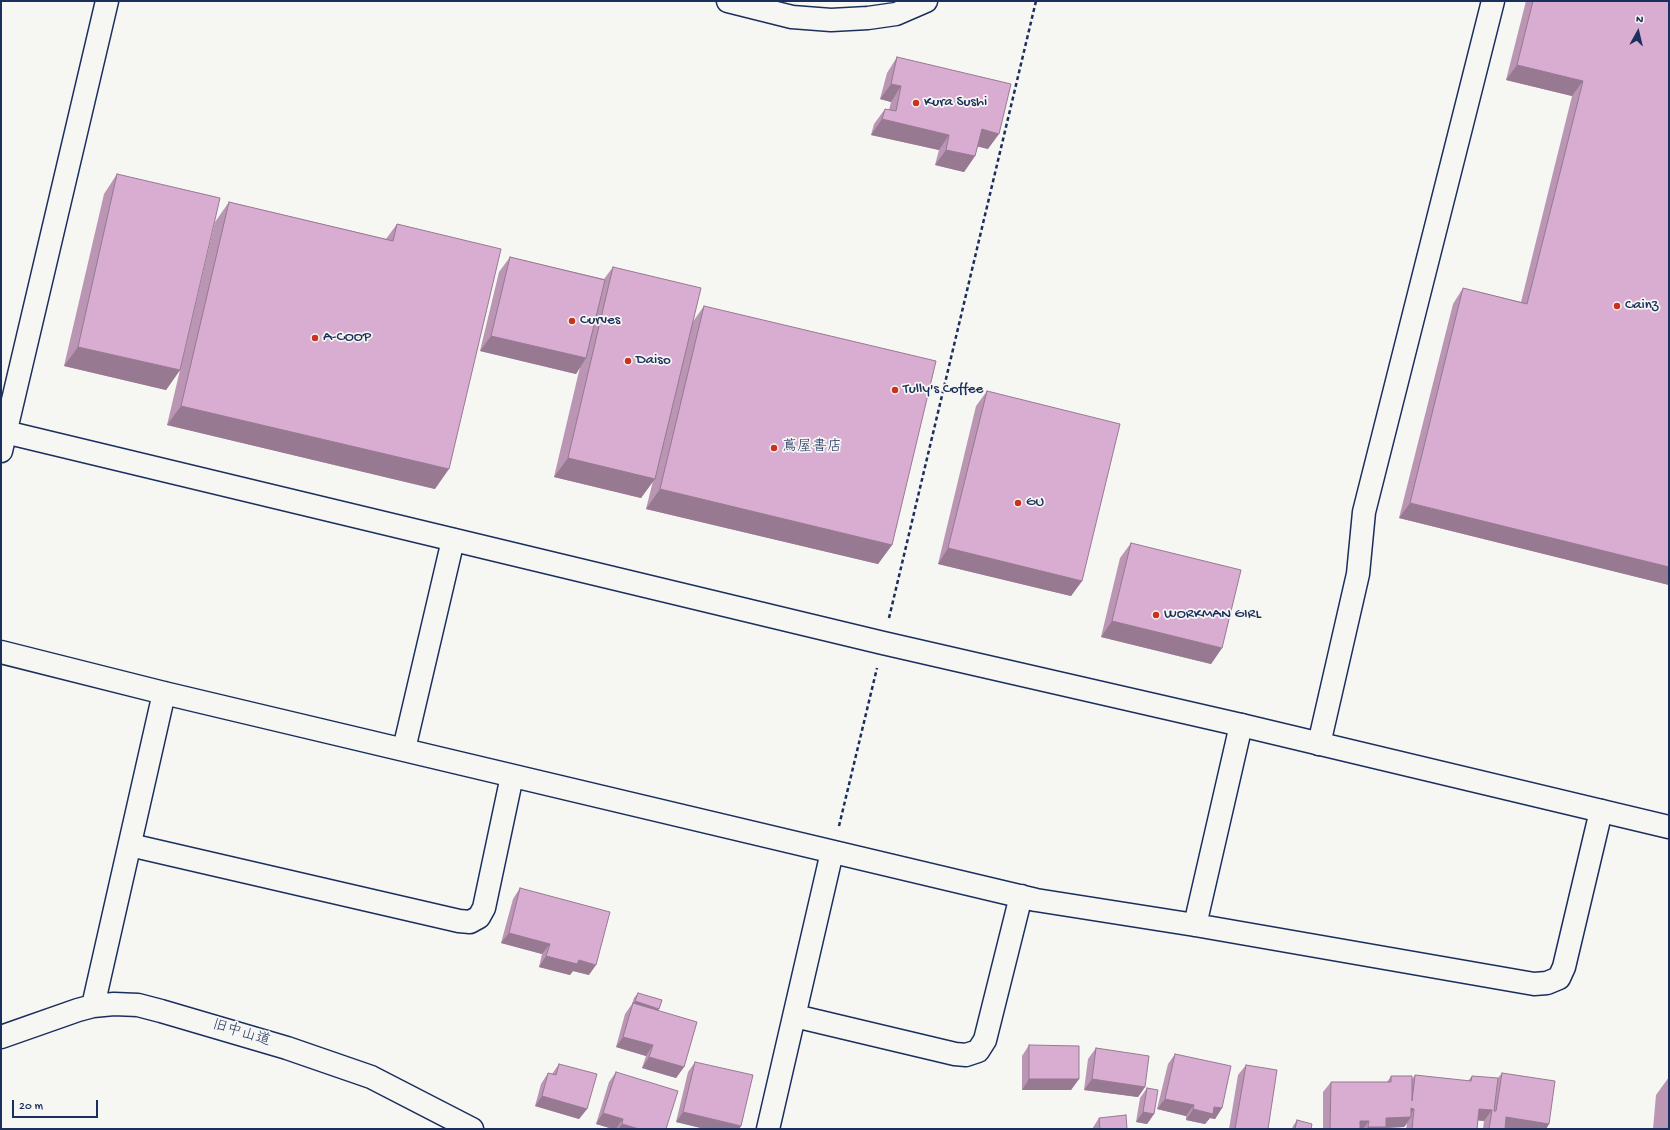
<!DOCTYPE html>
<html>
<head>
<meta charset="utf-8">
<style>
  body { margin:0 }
  #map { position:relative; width:1670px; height:1130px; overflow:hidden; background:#f6f6f2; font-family:"Gochi Hand",sans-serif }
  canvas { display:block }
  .frame { position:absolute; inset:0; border:2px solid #1b2f5e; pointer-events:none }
  .north { position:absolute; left:1618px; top:12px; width:40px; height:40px; -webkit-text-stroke:3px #f6f6f2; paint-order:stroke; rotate:8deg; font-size:11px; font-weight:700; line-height:16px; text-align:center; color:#1b2f5e }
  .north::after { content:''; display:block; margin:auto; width:14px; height:18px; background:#1b2f5e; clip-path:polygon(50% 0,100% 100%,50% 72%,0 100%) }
  .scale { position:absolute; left:12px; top:1100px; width:86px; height:18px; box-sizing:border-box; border:2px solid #1b2f5e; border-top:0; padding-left:5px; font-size:12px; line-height:14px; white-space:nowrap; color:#1b2f5e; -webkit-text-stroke:3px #f6f6f2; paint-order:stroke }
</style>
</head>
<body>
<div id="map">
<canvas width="1670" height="1130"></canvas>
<div class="frame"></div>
<div class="north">N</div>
<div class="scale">20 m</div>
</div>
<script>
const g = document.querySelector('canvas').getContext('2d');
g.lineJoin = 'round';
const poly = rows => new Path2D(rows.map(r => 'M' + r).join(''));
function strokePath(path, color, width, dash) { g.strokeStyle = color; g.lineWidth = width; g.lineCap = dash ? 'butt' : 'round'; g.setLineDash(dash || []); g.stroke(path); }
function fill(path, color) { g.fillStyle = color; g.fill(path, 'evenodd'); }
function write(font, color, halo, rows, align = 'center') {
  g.font = font + ' "Gochi Hand","Klee One",sans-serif'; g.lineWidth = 3.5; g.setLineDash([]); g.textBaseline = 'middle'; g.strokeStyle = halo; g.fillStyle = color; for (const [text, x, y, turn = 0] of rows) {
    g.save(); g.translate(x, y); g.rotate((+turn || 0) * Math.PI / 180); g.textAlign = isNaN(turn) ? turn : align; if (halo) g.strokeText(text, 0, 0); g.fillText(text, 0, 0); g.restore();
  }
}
const path = poly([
  [889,618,1036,1],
  [839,826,877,668]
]);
const street = poly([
  [1,652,164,693,1036,900,1195,925,1534,984,1547,983,1559,978,1564,967,1601,811],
  [1319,744,1358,574,1364,512,1493,1],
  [404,749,453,540],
  [130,845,459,921,470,922,479,917,484,908,512,776],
  [1195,925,1241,725],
  [93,1006,164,693],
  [795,1016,955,1054,966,1055,978,1051,985,1040,1021,896],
  [1,1037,78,1010,93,1006,114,1004,138,1005,161,1011,287,1048,371,1077,472,1129],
  [768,1129,832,852]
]);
const secondary = poly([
  [728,1,792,17,831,20,868,18,896,14,926,1],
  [5,432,883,643,1241,725,1669,827],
  [1,451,107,1]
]);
const wall = poly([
  [1526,1,1669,1,1669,585,1399,518,1453,304,1463,288,1521,302,1572,96,1506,80],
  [897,57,988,149,978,146,975,156,964,172,935,165,939,150,871,135,874,124,885,109,889,110,891,102,880,99,887,73],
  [117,174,180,370,166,390,64,366,104,194],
  [229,202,386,239,397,224,435,489,167,425,215,222],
  [510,257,604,279,613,267,692,323,704,306,892,545,878,564,646,509,653,481,641,498,554,477,580,367,576,374,480,351,499,272],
  [987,391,1082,581,1071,596,938,564,976,406],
  [1131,543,1222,648,1211,664,1101,637,1120,558],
  [520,888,589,975,573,971,570,975,539,967,542,954,501,943,513,899],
  [638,993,658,1011,684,1067,676,1078,642,1068,646,1056,616,1047,625,1014,632,1004,634,998],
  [1029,1045,1079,1079,1071,1090,1022,1090,1022,1056],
  [1096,1048,1145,1087,1138,1097,1084,1090,1088,1059],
  [1175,1054,1222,1108,1215,1119,1210,1118,1205,1124,1186,1120,1186,1116,1157,1109,1168,1064],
  [695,1062,741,1126,739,1129,705,1129,676,1122,688,1072],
  [559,1064,587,1109,579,1119,535,1106,541,1084,548,1073,552,1074],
  [1246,1065,1268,1129,1229,1129,1238,1075],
  [616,1072,666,1129,613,1129,596,1124,609,1082],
  [1502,1073,1549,1124,1546,1129,1483,1129,1484,1121,1478,1120,1477,1129,1406,1129,1407,1124,1404,1127,1385,1128,1384,1129,1323,1129,1323,1092,1331,1082,1387,1082,1391,1076,1412,1079,1415,1075,1468,1081,1472,1076,1497,1079],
  [1669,1077,1669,1129,1653,1129,1656,1095],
  [1147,1088,1154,1114,1147,1124,1136,1122,1140,1098],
  [1099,1118,1127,1129,1092,1129],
  [1297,1120,1311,1129,1292,1129,1293,1126]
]);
const shadedWall = poly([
  [1517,65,1583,81,1572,96,1506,80],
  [891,84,901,86,891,102,880,99],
  [882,119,949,135,939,150,871,135],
  [982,129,999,134,988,149,971,145],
  [946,150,975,156,964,172,935,165],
  [491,336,586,358,576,374,480,351],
  [78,347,180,370,166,390,64,366],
  [181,406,449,469,435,489,167,425],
  [568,458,655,479,641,498,554,477],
  [660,489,892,545,878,564,646,509],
  [1410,503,1669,567,1669,585,1399,518],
  [948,548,1082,581,1071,596,938,564],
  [1112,621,1222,648,1211,664,1101,637],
  [509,933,550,944,542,954,501,943],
  [546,956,579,960,596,965,589,975,573,971,570,975,539,967],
  [635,1001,659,1009,656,1014,632,1007],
  [623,1037,653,1045,646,1056,616,1047],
  [649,1057,684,1067,676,1078,642,1068],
  [1029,1079,1079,1079,1071,1090,1022,1090],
  [1092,1079,1145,1087,1138,1097,1084,1090],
  [542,1096,587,1109,579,1119,535,1106],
  [1165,1099,1194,1105,1186,1116,1157,1109],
  [1214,1107,1222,1108,1215,1119,1210,1118,1205,1124,1186,1120,1193,1109],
  [1411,1108,1414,1109,1409,1117,1411,1117,1404,1127,1385,1128,1384,1129,1367,1129,1368,1127,1386,1118],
  [1479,1109,1492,1110,1484,1121,1472,1120],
  [683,1112,741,1126,739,1129,705,1129,676,1122],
  [1143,1112,1154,1114,1147,1124,1136,1122],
  [603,1113,623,1119,616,1129,613,1129,596,1124],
  [1506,1117,1549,1124,1546,1129,1508,1129,1499,1128],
  [1360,1121,1369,1121,1363,1129,1354,1129],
  [622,1124,639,1129,618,1129]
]);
const building = poly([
  [1533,1,1669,1,1669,567,1410,503,1463,288,1527,304,1583,81,1517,65,1533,1],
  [897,57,1011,84,999,134,982,129,975,156,946,150,949,135,882,119,885,109,896,111,901,86,891,84,897,57],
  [117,174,220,198,180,370,78,347,117,174],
  [229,202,393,241,397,224,501,249,449,469,181,406,229,202],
  [510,257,605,280,586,358,491,336,510,257],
  [613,267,701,288,655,479,568,458,613,267],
  [704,306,936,361,892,545,660,489,704,306],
  [987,391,1120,424,1082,581,948,548,987,391],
  [1131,543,1241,570,1222,648,1112,621,1131,543],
  [520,888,610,912,596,965,579,960,577,964,546,956,550,944,509,933,520,888],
  [638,993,662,1000,659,1009,635,1001,638,993],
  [633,1003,697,1022,684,1067,649,1057,653,1045,623,1037,633,1003],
  [1029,1045,1079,1046,1079,1079,1029,1079,1029,1045],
  [1096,1048,1149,1056,1145,1087,1092,1079,1096,1048],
  [1175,1054,1231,1066,1222,1108,1214,1107,1213,1114,1193,1109,1194,1105,1165,1099,1175,1054],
  [695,1062,753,1075,741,1126,683,1112,695,1062],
  [559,1064,597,1074,587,1109,542,1096,548,1073,556,1075,559,1064],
  [1246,1065,1277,1070,1268,1129,1235,1129,1246,1065],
  [616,1072,678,1091,666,1129,639,1129,622,1124,623,1119,603,1113,616,1072],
  [1502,1073,1555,1081,1549,1124,1506,1117,1505,1129,1489,1129,1492,1110,1479,1109,1477,1129,1412,1129,1414,1109,1411,1108,1411,1117,1386,1118,1386,1127,1368,1127,1369,1121,1360,1121,1360,1129,1330,1129,1331,1082,1391,1082,1391,1076,1412,1076,1412,1101,1415,1075,1471,1081,1472,1076,1498,1078,1494,1111,1496,1111,1502,1073],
  [1147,1088,1158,1090,1154,1114,1143,1112,1147,1088],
  [1126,1115,1127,1129,1100,1129,1099,1118,1126,1115],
  [1297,1120,1312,1124,1311,1129,1295,1129,1297,1120]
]);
const markers = [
  [916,103,4,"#c8321e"],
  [1617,306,4,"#c8321e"],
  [572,321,4,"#c8321e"],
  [315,338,4,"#c8321e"],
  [628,361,4,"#c8321e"],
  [895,390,4,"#c8321e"],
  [774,448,4,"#c8321e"],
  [1018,503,4,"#c8321e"],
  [1156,615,4,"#c8321e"]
];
const poiNames = [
  ["Kura Sushi",924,103],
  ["Cainz",1625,306],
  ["Curves",580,321],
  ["A-COOP",323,338],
  ["Daiso",636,361],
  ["Tully's Coffee",903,390],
  ["蔦屋書店",782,448],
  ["GU",1026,503],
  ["WORKMAN GIRL",1164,615]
];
const streetNames = [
  ["旧中山道",241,1034,17]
];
strokePath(street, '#1b2f5e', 25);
strokePath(secondary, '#1b2f5e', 25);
strokePath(path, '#1b2f5e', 2.5, [4, 3]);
strokePath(street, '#f6f6f2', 22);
strokePath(secondary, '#f6f6f2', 22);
fill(wall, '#ba95b4');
fill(shadedWall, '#977992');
fill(building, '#d8add1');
strokePath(building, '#977992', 1);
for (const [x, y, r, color] of markers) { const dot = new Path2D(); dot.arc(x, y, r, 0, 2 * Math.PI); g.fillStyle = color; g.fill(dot); strokePath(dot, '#f6f6f2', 1.5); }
write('15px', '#1b2f5e', '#f6f6f2', poiNames, 'left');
write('15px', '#1b2f5e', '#f6f6f2', streetNames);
</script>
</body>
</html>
